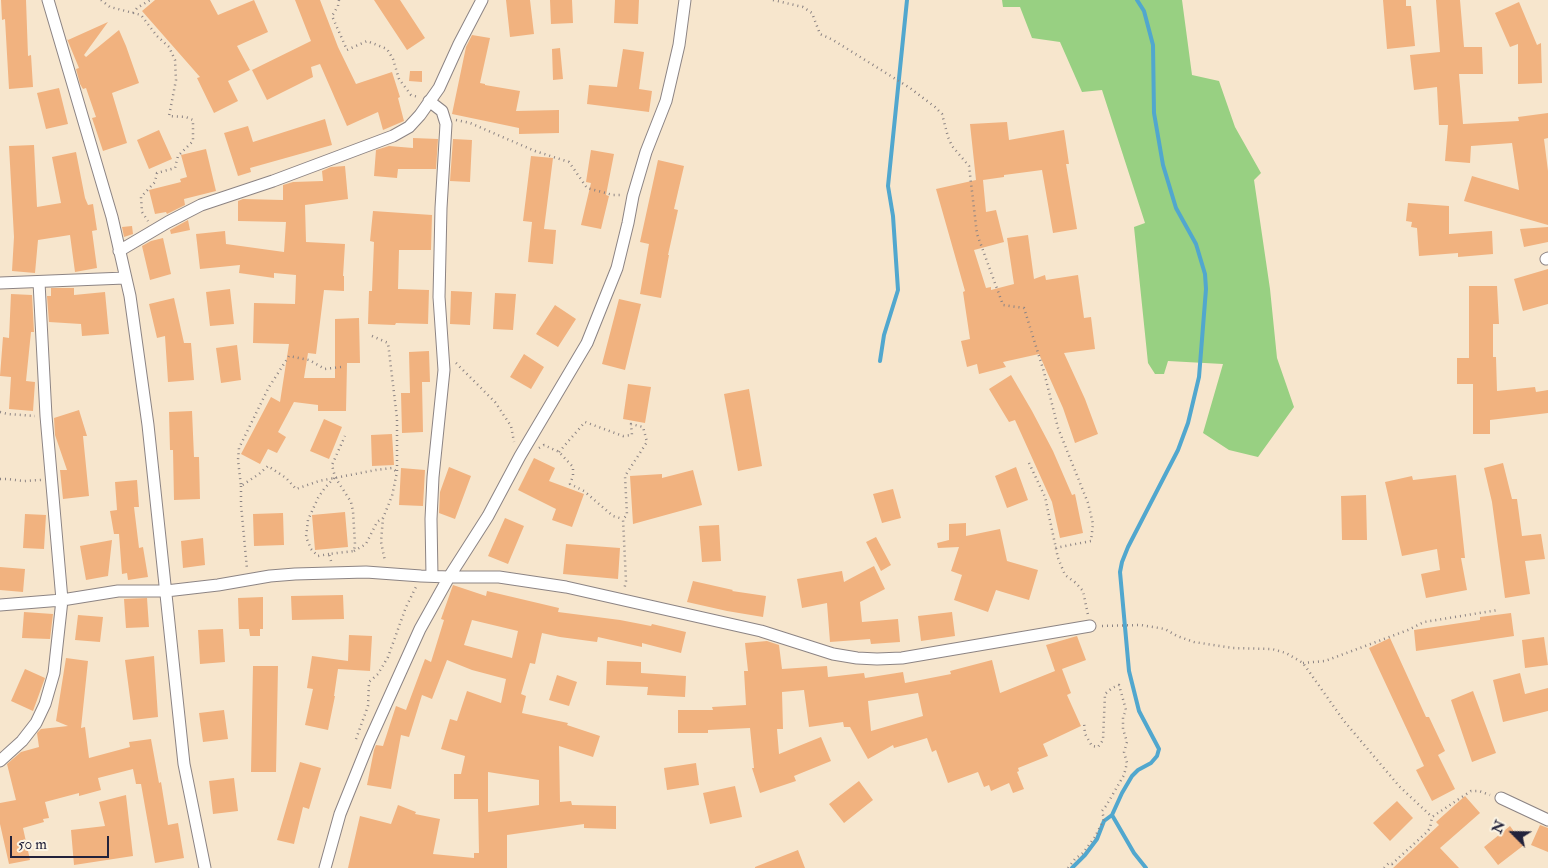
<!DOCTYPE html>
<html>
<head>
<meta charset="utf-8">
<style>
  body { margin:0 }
  #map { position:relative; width:1548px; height:868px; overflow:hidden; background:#f7e6cd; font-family:"IM FELL Double Pica",serif }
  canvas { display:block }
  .north { position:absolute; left:1488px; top:808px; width:50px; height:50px; -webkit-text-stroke:4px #fcf5e5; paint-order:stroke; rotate:293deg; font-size:14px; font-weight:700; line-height:20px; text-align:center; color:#22223b }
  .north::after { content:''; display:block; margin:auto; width:18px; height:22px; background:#22223b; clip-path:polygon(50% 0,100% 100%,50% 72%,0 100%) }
  .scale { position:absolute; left:10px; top:836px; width:99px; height:22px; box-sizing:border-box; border:2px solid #22223b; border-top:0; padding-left:6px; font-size:15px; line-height:18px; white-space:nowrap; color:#22223b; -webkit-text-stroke:4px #fcf5e5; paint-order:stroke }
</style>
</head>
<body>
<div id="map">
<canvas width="1548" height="868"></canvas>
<div class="north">N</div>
<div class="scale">50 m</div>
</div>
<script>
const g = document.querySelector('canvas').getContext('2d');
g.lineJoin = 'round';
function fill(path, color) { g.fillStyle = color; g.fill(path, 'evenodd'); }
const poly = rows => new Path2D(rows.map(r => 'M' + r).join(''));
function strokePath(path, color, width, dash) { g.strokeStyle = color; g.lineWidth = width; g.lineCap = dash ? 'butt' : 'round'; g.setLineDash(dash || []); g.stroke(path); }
const green = poly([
  [1002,0,1182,0,1192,75,1219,81,1235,127,1261,173,1254,180,1270,289,1277,358,1294,407,1258,457,1229,450,1203,433,1223,364,1168,361,1164,374,1155,374,1148,363,1134,227,1145,223,1102,90,1082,92,1060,42,1032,38,1020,7,1003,7]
]);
const stream = poly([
  [1137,0,1144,11,1153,45,1154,113,1163,165,1176,208,1196,244,1205,274,1206,289,1199,377,1188,423,1178,450,1128,547,1122,562,1120,572,1129,671,1139,711,1159,749,1157,756,1151,763,1138,770,1132,776,1122,793,1112,815,1134,853,1146,868],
  [880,361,884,335,898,290,893,216,888,186,907,0],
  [1072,868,1085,855,1097,839,1104,821,1112,815]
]);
const building = poly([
  [1,0,26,0,28,56,31,55,33,87,9,89,5,19,2,20],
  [155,0,210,0,218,15,254,0,268,32,237,46,250,70,228,81,238,101,214,113,197,78,200,77,142,11],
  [295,0,320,0,338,47,356,84,392,72,400,97,398,98,404,121,383,130,378,112,347,126,320,64,311,67,313,77,267,100,252,70,311,41],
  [374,0,400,0,425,38,407,50],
  [506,0,530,0,534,34,510,37],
  [550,0,572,0,573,23,551,24],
  [615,0,639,0,638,24,614,23],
  [1383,0,1406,0,1406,6,1411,6,1415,46,1387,49],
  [1436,0,1460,0,1464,47,1482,47,1483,74,1459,74,1463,124,1519,121,1518,117,1548,113,1548,138,1544,139,1548,171,1548,225,1464,201,1472,176,1519,190,1512,143,1471,146,1470,163,1445,161,1448,125,1439,125,1437,87,1414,90,1410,55,1440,52],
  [1519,2,1537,45,1541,43,1542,83,1518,84,1518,44,1510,47,1495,13],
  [108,22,84,55,86,57,119,30,126,46,139,83,112,93,127,143,103,151,92,118,96,117,86,88,83,89,80,84,76,69,79,68,67,39,68,40],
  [472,35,490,38,480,83,485,84,485,85,520,91,516,111,559,110,559,133,519,134,519,128,452,114,466,47],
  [560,48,563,79,553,80,552,49],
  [623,49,644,52,639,89,652,91,649,112,587,104,589,85,617,87],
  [410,71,422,71,422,82,409,81],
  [59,88,68,124,46,129,37,93],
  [325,119,332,145,250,168,251,172,238,176,224,133,248,126,253,142],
  [1007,122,1009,140,1064,130,1069,164,1066,164,1077,229,1053,233,1042,170,1004,175,1004,177,983,180,986,212,996,210,1004,242,974,250,986,288,991,287,991,290,1014,284,1007,238,1028,235,1034,279,1045,275,1046,280,1078,275,1084,318,1091,317,1095,349,1064,353,1085,399,1098,434,1075,443,1063,408,1039,354,1003,362,1006,367,979,374,977,364,967,367,961,341,970,339,963,292,965,291,936,189,976,180,970,124],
  [159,130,172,159,149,169,137,140],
  [413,138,438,139,436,169,398,169,397,178,374,176,376,150,389,146,413,148],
  [453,139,472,140,470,182,450,181],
  [34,145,37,207,61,203,52,157,76,152,85,198,88,205,93,204,97,230,92,231,97,268,75,272,70,235,38,240,35,273,12,271,14,237,9,146],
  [206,149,216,191,184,199,185,205,167,214,166,212,155,214,149,190,181,182,180,179,187,177,181,155],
  [591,150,614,154,606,195,609,196,601,229,581,225,591,183,586,182],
  [531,156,553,158,544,229,556,230,553,264,528,262,532,222,523,221],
  [658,160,684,166,674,209,678,210,668,255,669,255,661,298,640,294,649,244,640,242],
  [345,166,348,199,305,205,306,242,345,244,343,276,344,276,344,291,324,290,316,354,308,353,304,378,335,378,335,319,359,318,360,363,347,363,346,411,318,411,318,405,294,402,278,432,286,437,277,453,268,449,260,464,241,454,271,397,280,402,289,344,253,343,254,303,295,304,296,275,274,273,274,278,239,273,240,265,200,269,196,234,225,231,226,244,284,252,286,222,238,221,238,201,243,199,283,200,283,185,293,182,323,181,322,171,331,167],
  [1408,203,1449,206,1449,234,1492,231,1493,254,1458,257,1458,253,1419,256,1417,228,1411,227,1412,222,1406,221],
  [373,211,432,215,431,250,399,250,398,289,429,290,428,324,396,323,395,325,368,324,369,291,372,291,374,242,370,241],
  [188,220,190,230,171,234,170,230],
  [132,226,133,234,124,237,122,227],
  [1548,227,1548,242,1524,247,1520,229],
  [163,238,171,274,150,280,142,246,151,241],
  [1548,269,1548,304,1523,311,1514,279],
  [1469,286,1497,286,1499,324,1493,324,1493,357,1496,357,1497,391,1535,387,1536,392,1548,390,1548,413,1490,420,1490,434,1473,434,1473,384,1457,384,1457,358,1469,358],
  [51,288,74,288,74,295,105,292,109,334,82,336,81,324,49,322,47,296,51,296],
  [230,289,234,324,210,326,206,292],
  [451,291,472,292,470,325,450,324],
  [495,293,516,294,513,330,493,329],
  [11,294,32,295,34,332,31,332,26,381,35,382,33,411,9,409,11,377,0,376,3,337,9,338],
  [174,298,184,343,191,343,194,380,168,382,165,336,157,338,149,304],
  [619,299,641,304,625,370,602,364],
  [555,305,576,319,558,347,536,334],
  [237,345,241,380,221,383,216,348],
  [429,351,430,382,422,382,423,432,402,433,401,393,410,393,409,352],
  [524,354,544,367,531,389,510,377],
  [1011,375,1032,411,1053,451,1072,495,1075,494,1083,533,1060,538,1052,502,1015,420,1009,422,989,389],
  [628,384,651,387,645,423,623,419],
  [749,389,762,466,738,471,724,394],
  [79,410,87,436,83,436,89,496,63,499,60,470,67,470,55,435,54,418],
  [192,411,194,457,199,457,200,499,174,500,173,450,170,450,169,412],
  [324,419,342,427,329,459,310,451],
  [392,434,394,465,372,466,371,435],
  [534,458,555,468,549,481,584,494,572,527,552,520,556,509,518,490],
  [1503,463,1512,499,1517,499,1522,536,1541,534,1545,559,1525,561,1530,594,1505,598,1492,502,1484,468],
  [449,467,471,476,455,519,439,513,440,492],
  [1016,467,1028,500,1007,508,995,476],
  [401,468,425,470,423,506,399,505],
  [693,470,702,505,633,524,630,476,662,474,662,478],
  [1456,475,1465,558,1461,558,1467,590,1426,598,1421,574,1440,570,1437,549,1402,556,1385,482,1412,476,1413,480],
  [137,480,139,507,134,507,139,548,143,547,148,577,128,580,127,573,122,574,119,534,114,534,110,511,117,510,115,482],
  [893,489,901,518,882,523,873,494],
  [1366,495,1367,540,1342,540,1341,496],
  [345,512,348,547,315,550,312,515],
  [283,513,284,545,254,546,253,514],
  [25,514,46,515,44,549,23,548],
  [505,518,524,526,508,564,488,556],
  [966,523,966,536,1000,529,1007,561,1038,570,1029,600,996,590,988,612,954,600,962,575,951,571,959,547,938,548,937,543,949,540,949,524],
  [719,525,721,561,702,562,699,526],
  [876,537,891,565,881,571,866,542],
  [203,538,205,565,183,568,181,541],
  [112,540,108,576,86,580,80,546],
  [566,544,620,548,618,579,563,574],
  [874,566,885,589,860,602,862,622,898,619,900,642,871,644,870,639,830,642,827,603,802,608,797,579,842,571,844,582],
  [0,567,25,569,23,592,0,590],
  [693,581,733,590,732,591,766,596,763,617,727,611,687,602],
  [453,585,486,596,487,591,559,608,558,612,620,620,651,626,652,624,686,632,681,653,642,643,642,647,598,637,597,642,560,637,542,633,535,664,530,663,521,694,526,696,522,713,568,723,567,725,600,736,593,757,559,746,560,802,571,801,572,805,616,806,616,829,584,828,584,824,507,835,507,868,348,868,360,816,391,824,398,805,416,812,415,814,440,819,433,854,474,858,474,853,479,853,478,799,454,799,454,774,461,774,465,756,441,749,450,719,457,721,467,691,501,703,506,679,472,670,447,660,432,699,422,695,409,737,401,735,391,789,367,785,374,750,376,745,383,746,396,706,406,710,425,659,431,662,444,620,441,619],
  [472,620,518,631,512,658,464,645],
  [488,772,539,780,539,805,488,812],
  [343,595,344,619,292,620,291,596],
  [263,597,263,629,260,629,260,636,250,636,249,629,239,629,238,598],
  [147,598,149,627,126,628,124,599],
  [24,612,53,614,50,639,22,638],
  [952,612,955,636,921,641,918,616],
  [1511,613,1514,636,1416,651,1414,630,1480,620,1480,617],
  [78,615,103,617,100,642,75,640],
  [223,629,225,662,200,664,198,630],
  [349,635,372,636,370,671,338,669,334,696,335,696,328,730,305,725,313,689,307,688,312,656,348,661],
  [1077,636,1086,660,1062,669,1071,693,1067,695,1081,726,1043,744,1048,756,1018,768,1019,771,1017,772,1024,789,1013,793,1009,783,991,791,989,785,984,787,978,772,948,783,936,750,932,752,927,738,894,748,893,745,868,759,850,727,844,727,843,722,809,727,804,690,782,692,783,729,777,729,779,754,821,737,831,761,794,776,796,781,760,793,752,768,754,768,750,728,708,730,708,733,678,733,678,710,713,710,712,707,746,705,744,671,748,671,745,643,767,641,779,645,782,669,827,666,828,677,864,673,865,678,903,672,905,683,951,674,950,671,992,660,1000,693,1055,671,1046,645],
  [918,693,923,716,871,731,868,701],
  [1544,637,1548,665,1525,668,1522,640],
  [1390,638,1426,717,1429,717,1445,751,1438,755,1455,789,1432,801,1416,770,1424,766,1369,648],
  [154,656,158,717,133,720,125,660],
  [66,658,88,661,81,728,85,727,89,758,130,747,129,742,151,739,159,783,161,782,168,825,178,823,184,858,155,863,141,784,136,784,133,769,98,778,101,790,79,796,79,793,45,802,49,818,43,819,44,822,23,828,30,860,9,864,0,824,0,803,16,800,7,764,21,752,39,747,37,733,41,729,68,726,56,721],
  [607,661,641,662,641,673,686,676,685,697,647,695,648,687,606,685],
  [253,666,278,666,276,772,251,772],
  [25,669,45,678,33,711,11,701],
  [1520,673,1525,694,1548,688,1548,711,1503,722,1493,680],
  [557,675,577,682,569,706,549,700],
  [1473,691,1496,753,1472,762,1451,700],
  [224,710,228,739,203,742,199,713],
  [300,762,321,768,309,809,303,807,294,844,277,840],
  [696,763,699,785,667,790,664,768],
  [234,778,238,811,213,814,209,781],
  [859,781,873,800,844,823,829,804],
  [735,786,742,817,710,824,703,793],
  [126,795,133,856,74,865,71,830,105,826,99,802],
  [1465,796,1480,813,1440,848,1459,868,1393,868,1439,825,1436,822],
  [1397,801,1413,818,1390,841,1373,823],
  [1540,825,1548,828,1548,852,1531,845],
  [1510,826,1524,845,1498,865,1484,847],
  [798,850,805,868,755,868,755,867]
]);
const path = poly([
  [101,0,110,7,141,15,157,36,169,47,175,60,176,80,169,116,186,117,193,120,193,141,178,156,175,168,157,173,155,182,141,197,142,212,148,221],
  [339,0,338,6,332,16,347,50,367,41,387,49,393,59,399,79,411,95,418,97],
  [773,0,803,7,812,13,820,34,833,40,910,88,935,107,942,114,948,137,952,146,969,166,977,234,1003,305,1024,308,1044,372,1058,428,1088,503,1093,524,1091,541,1055,548],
  [133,13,137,8,150,0],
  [456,120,470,123,535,151,569,162,587,188,613,195,621,195],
  [372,336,388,343,397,418,397,472,392,496,383,518,381,542,385,561],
  [456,363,495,402,511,426,514,442],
  [341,367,325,369,309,360,289,356,269,387,239,448,238,460,241,486,259,474,268,466,286,478,296,489,319,481,376,470,392,468,397,472],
  [0,412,8,414,35,416],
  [539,448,544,445,559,452,573,467,573,476,570,484,584,491,613,516,623,519],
  [559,452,585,422,623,436,632,435,631,424,643,427,647,442,625,476,627,515,623,519,626,581,624,590],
  [1029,463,1045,497,1058,558,1065,575,1076,583,1083,591,1088,615],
  [0,479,7,479,24,481,41,480],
  [241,486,241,505,247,569],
  [354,551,366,544,377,522,383,518],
  [329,554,318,556,311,549,306,537,308,520,318,498,324,489,334,478],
  [331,561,329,554,354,551,355,544,353,511,351,502,335,477,332,465,345,436],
  [1102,626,1141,625,1165,629,1177,636,1194,642,1233,648,1272,649,1286,653,1303,663,1344,721,1399,786,1432,817],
  [1303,663,1325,661,1408,630,1424,622,1498,610],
  [356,739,368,706,369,682,378,674,388,657,406,607,416,587],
  [1068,868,1075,859,1083,853,1095,837,1104,819,1102,811,1106,806,1124,775,1127,763,1124,752,1127,742,1123,729,1123,717,1126,710,1119,685,1112,688,1105,694,1103,740,1098,747,1092,746,1085,734,1084,723],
  [1384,868,1389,863,1392,864,1427,832,1430,828,1432,817,1471,791,1479,791,1490,795]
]);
const minor = poly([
  [48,0,112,217,130,296,148,425,184,764,205,868],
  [429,101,442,111,446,124,441,208,439,297,444,370,433,477,431,519,432,576],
  [119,251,168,222,201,205,273,181,393,136,409,127,420,115,439,88,459,44,482,0],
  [1546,259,1548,258],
  [0,283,125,278],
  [0,605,62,600,118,591,166,591,218,585,270,576,295,574,366,572,421,576,449,577,488,516,520,456,587,343,617,268,628,223,633,196,646,152,666,101,679,45,685,0],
  [0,761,22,741,36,723,45,704,54,673,62,600,46,416,39,282],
  [1501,798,1548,820],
  [325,868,340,814,369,742,420,629,449,577,499,577,566,587,761,631,833,654,857,658,877,659,902,658,1090,626]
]);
fill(green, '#98d082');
strokePath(stream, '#51a7ce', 4);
fill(building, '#f1b27f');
strokePath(minor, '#8c8484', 13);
strokePath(path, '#8c8484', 2.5, [1, 4]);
strokePath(minor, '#fff', 11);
</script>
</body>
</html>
